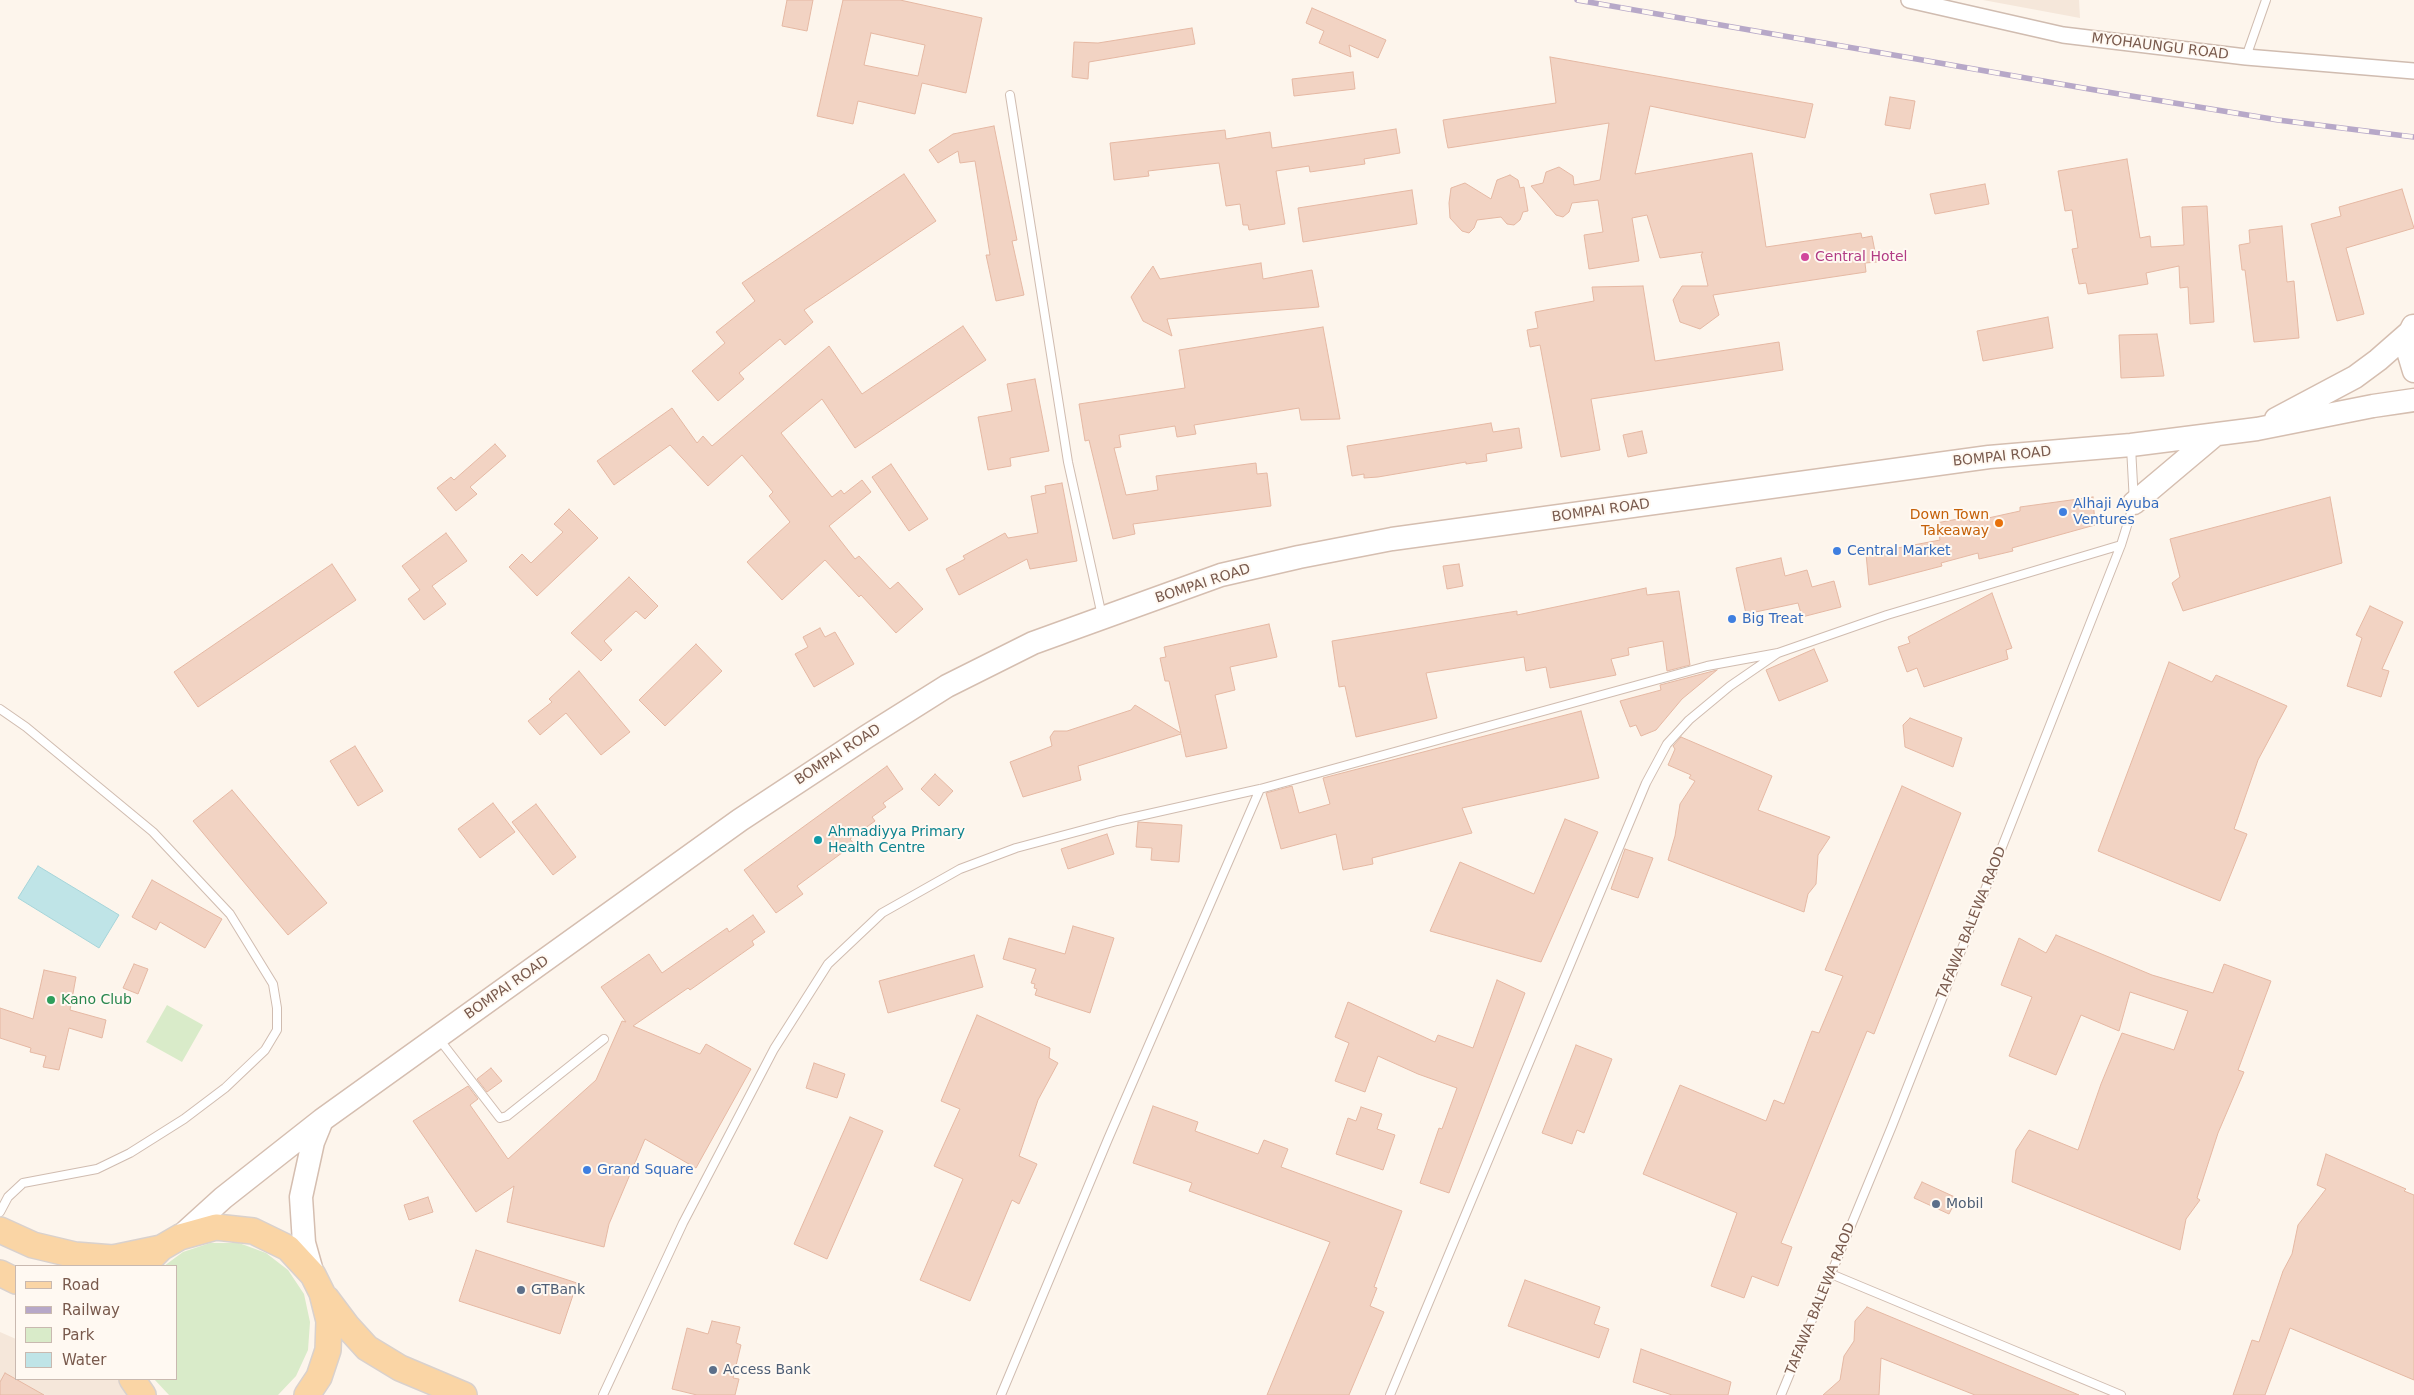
<!DOCTYPE html>
<style>
body{margin:0}
#map{position:relative;width:2414px;height:1395px;overflow:hidden;background:#fdf5ec;font-family:"DejaVu Sans",sans-serif}
canvas{display:block}
.legend{position:absolute;left:15px;top:1265px;width:162px;height:115px;box-sizing:border-box;background:#fff9f2;border:1px solid #c9b9b0;margin:0;padding:6px 9px;list-style:none;font-size:15px;color:#795a4d}
.legend li{display:flex;align-items:center;gap:10px;height:25px}
.legend b{width:25px;border:1px solid #c9b9b0}
</style>
<div id="map">
<canvas width="2414" height="1395"></canvas>
<ul class="legend">
<li><b style="height:6px;background:#fad5a5"></b>Road</li>
<li><b style="height:6px;background:#b7a8c8"></b>Railway</li>
<li><b style="height:14px;background:#d9ebc9"></b>Park</li>
<li><b style="height:14px;background:#bfe4e7"></b>Water</li>
</ul>
</div>
<script>
const g = document.querySelector('canvas').getContext('2d');
g.lineJoin = 'round';
function fill(path, color) { g.fillStyle = color; g.fill(path, 'evenodd'); }
const poly = rows => new Path2D(rows.map(r => 'M' + r).join(''));
function trace(path, color, width, dash) { g.strokeStyle = color; g.lineWidth = width; g.lineCap = dash ? 'butt' : 'round'; g.setLineDash(dash || []); g.stroke(path); }
function write(font, color, halo, rows, align = 'center') {
  g.font = font + ' "DejaVu Sans",sans-serif'; g.lineWidth = 4; g.setLineDash([]); g.textBaseline = 'middle'; g.strokeStyle = halo; g.fillStyle = color; for (const [text, x, y, turn = 0] of rows) {
    g.save(); g.translate(x, y); g.rotate((+turn || 0) * Math.PI / 180); g.textAlign = isNaN(turn) ? turn : align; if (halo) g.strokeText(text, 0, 0); g.fillText(text, 0, 0); g.restore();
  }
}
fill(poly([
 [1983,0,2079,0,2080,18],
 [0,1332,16,1339,16,1379,115,1379,155,1395,0,1395]
]), '#f5e7da');
fill(poly([
 [167,1005,203,1025,182,1062,146,1042],
 [210,1243,239,1243,266,1253,288,1270,304,1294,310,1322,308,1350,296,1376,278,1395,169,1395,154,1379,176,1379,176,1266,164,1266,183,1252]
]), '#d9ebc9');
const water = poly([
 [38,866,119,915,99,948,18,898,38,866]
]);
fill(water, '#bfe4e7');
trace(water, '#a5d4d9', 1);
const building = poly([
 [787,0,813,0,807,31,782,26,787,0],
 [843,0,900,0,982,18,966,93,922,83,915,114,858,101,853,124,817,116,843,0],
 [871,33,925,45,918,76,864,65,871,33],
 [1312,8,1386,40,1378,58,1349,45,1351,57,1319,43,1324,31,1306,23,1312,8],
 [1192,28,1195,44,1089,62,1088,79,1072,77,1074,42,1098,43,1192,28],
 [1550,57,1813,104,1805,138,1650,106,1635,174,1752,153,1766,247,1861,233,1862,238,1872,236,1877,262,1865,263,1866,272,1713,295,1719,315,1700,329,1680,322,1673,300,1682,286,1708,286,1701,255,1703,252,1660,258,1647,215,1632,218,1639,261,1589,269,1584,235,1603,232,1598,200,1572,203,1569,212,1563,217,1556,215,1531,186,1543,183,1546,172,1559,167,1573,176,1574,185,1600,180,1609,123,1448,148,1446,138,1443,120,1556,103,1550,57],
 [1353,72,1355,89,1294,96,1292,79,1353,72],
 [1890,97,1915,101,1910,129,1885,125,1890,97],
 [994,126,1017,240,1012,241,1024,295,996,301,986,255,990,255,975,161,960,163,958,151,938,163,929,150,953,134,994,126],
 [1396,129,1400,153,1364,159,1365,164,1310,172,1309,166,1276,171,1285,224,1249,230,1248,225,1243,225,1240,204,1226,206,1219,163,1148,171,1149,176,1114,180,1110,143,1225,130,1226,139,1270,132,1272,148,1396,129],
 [2127,159,2140,238,2150,236,2151,247,2184,245,2182,207,2207,206,2214,322,2190,324,2188,287,2180,288,2179,266,2146,273,2148,284,2088,294,2086,283,2079,284,2072,249,2078,248,2072,210,2065,211,2058,171,2127,159],
 [904,174,936,221,804,310,813,322,785,345,780,339,739,373,744,379,718,401,692,371,725,343,716,332,755,301,742,283,904,174],
 [1510,175,1518,180,1520,188,1524,187,1528,211,1523,212,1520,220,1514,225,1507,224,1501,217,1477,220,1474,228,1469,233,1462,231,1450,218,1449,203,1451,188,1465,183,1491,199,1497,180,1510,175],
 [1985,184,1989,204,1935,214,1930,194,1985,184],
 [2402,189,2414,228,2346,248,2364,314,2337,321,2311,224,2341,216,2339,207,2402,189],
 [1412,190,1417,224,1303,242,1298,208,1412,190],
 [2282,226,2287,282,2294,281,2299,338,2254,342,2245,270,2242,270,2239,245,2250,243,2249,230,2282,226],
 [1261,263,1263,279,1312,270,1319,307,1167,319,1172,336,1143,321,1131,297,1153,266,1160,279,1261,263],
 [1643,286,1655,361,1779,342,1783,370,1591,399,1600,450,1561,457,1540,345,1530,347,1527,330,1538,328,1535,312,1594,301,1592,287,1643,286],
 [2048,317,2053,348,1983,361,1977,331,2048,317],
 [963,326,986,360,855,448,822,399,781,433,832,497,841,490,844,494,862,480,871,492,829,526,855,559,859,556,890,589,898,582,923,609,896,633,861,595,859,597,825,560,782,600,747,562,790,522,769,496,773,492,742,455,708,486,670,445,614,485,597,461,672,408,697,443,703,436,712,446,829,346,862,394,963,326],
 [1323,327,1340,419,1301,420,1299,408,1194,425,1196,434,1177,437,1175,426,1119,435,1121,447,1114,448,1126,495,1158,490,1156,476,1256,463,1257,474,1267,473,1271,506,1133,524,1135,534,1113,539,1089,440,1085,441,1079,404,1185,388,1179,350,1323,327],
 [2157,334,2164,376,2121,378,2119,335,2157,334],
 [1035,379,1049,451,1010,458,1011,466,988,470,978,417,1012,411,1007,384,1035,379],
 [1491,423,1493,432,1519,428,1522,448,1486,454,1487,461,1466,464,1466,462,1378,477,1364,478,1364,474,1352,476,1347,446,1491,423],
 [1642,431,1647,453,1628,457,1623,435,1642,431],
 [495,444,506,456,470,487,477,494,456,511,437,488,451,477,454,480,495,444],
 [891,464,928,519,909,531,872,477,891,464],
 [1062,483,1077,561,1030,569,1027,559,959,595,946,569,965,559,963,556,1005,533,1008,538,1038,533,1031,496,1046,493,1045,486,1062,483],
 [2093,497,2095,525,2012,548,2013,551,1979,559,1978,553,1941,563,1942,566,1869,585,1866,554,1940,540,1936,523,1969,517,1970,522,2020,511,2020,507,2093,497],
 [2330,497,2342,563,2183,611,2172,583,2180,577,2170,539,2330,497],
 [569,509,598,538,537,596,509,567,522,554,531,563,563,532,554,524,569,509],
 [446,533,467,561,432,586,446,604,424,620,408,599,420,590,402,566,446,533],
 [1781,558,1785,576,1807,570,1812,587,1834,581,1841,607,1802,617,1798,603,1746,614,1736,568,1781,558],
 [332,564,356,600,198,707,174,672,332,564],
 [1459,564,1463,586,1447,589,1443,566,1459,564],
 [629,577,658,606,645,619,636,611,604,641,612,650,601,661,571,633,629,577],
 [1646,588,1647,595,1679,591,1690,665,1667,671,1663,641,1628,648,1629,655,1611,659,1616,675,1550,688,1546,667,1526,671,1524,657,1426,673,1437,718,1356,737,1345,686,1339,687,1332,641,1517,611,1517,615,1646,588],
 [1992,593,2012,648,2006,650,2008,659,1924,687,1917,668,1907,672,1898,647,1910,643,1908,637,1992,593],
 [2370,606,2403,622,2382,669,2389,671,2381,697,2347,686,2362,638,2356,635,2370,606],
 [1269,624,1277,657,1230,667,1235,690,1215,695,1227,748,1186,757,1181,734,1078,766,1081,780,1023,797,1010,762,1052,746,1050,737,1054,731,1067,731,1131,710,1135,705,1181,733,1169,681,1165,681,1160,658,1166,657,1164,647,1269,624],
 [820,628,825,637,835,632,854,664,814,687,795,654,808,647,803,637,820,628],
 [696,644,722,671,665,726,639,700,696,644],
 [1814,649,1828,681,1779,701,1766,670,1814,649],
 [2169,662,2212,682,2216,675,2287,706,2258,760,2234,829,2247,834,2220,901,2098,851,2169,662],
 [1717,670,1682,699,1656,730,1641,736,1636,725,1630,727,1620,701,1661,690,1660,685,1717,670],
 [579,671,630,732,601,755,566,713,540,735,528,721,552,702,549,699,579,671],
 [1581,711,1599,778,1462,808,1472,833,1372,858,1373,864,1343,870,1336,834,1281,849,1266,793,1292,786,1299,813,1330,804,1323,778,1581,711],
 [1910,718,1962,738,1953,767,1905,747,1903,725,1910,718],
 [1681,737,1772,776,1758,810,1830,837,1818,855,1816,884,1808,894,1804,912,1668,860,1675,836,1680,804,1695,781,1689,778,1691,775,1668,765,1675,749,1673,746,1681,737],
 [355,746,383,791,358,806,330,761,355,746],
 [887,766,903,789,883,803,886,807,872,817,875,821,850,839,854,844,797,886,803,894,776,913,744,870,887,766],
 [935,774,953,791,939,806,921,789,935,774],
 [1902,786,1961,813,1874,1034,1867,1031,1781,1243,1792,1247,1778,1286,1752,1276,1744,1298,1711,1286,1737,1213,1643,1174,1680,1085,1766,1121,1774,1100,1784,1104,1812,1031,1819,1033,1843,976,1825,970,1902,786],
 [232,790,327,903,288,935,193,821,232,790],
 [493,803,515,832,480,858,458,829,493,803],
 [536,804,576,857,553,875,512,822,536,804],
 [1565,819,1598,832,1541,962,1430,931,1460,862,1534,894,1565,819],
 [1138,822,1182,825,1179,862,1151,860,1152,848,1136,847,1138,822],
 [1107,834,1114,854,1068,869,1061,849,1107,834],
 [1625,849,1653,858,1638,898,1611,889,1625,849],
 [152,880,222,919,205,948,160,922,156,930,132,917,152,880],
 [753,915,765,932,752,941,754,945,690,990,688,988,633,1026,700,1054,706,1044,751,1069,696,1168,645,1139,609,1224,604,1247,507,1222,514,1186,476,1212,413,1121,468,1086,478,1099,470,1105,508,1159,596,1080,622,1021,626,1022,601,987,649,954,662,973,727,928,729,932,753,915],
 [1073,926,1114,938,1090,1013,1035,995,1037,989,1034,988,1035,984,1031,983,1036,969,1003,959,1009,938,1065,954,1073,926],
 [2056,935,2152,975,2213,993,2224,964,2271,981,2238,1070,2244,1072,2218,1133,2197,1198,2200,1200,2186,1219,2180,1250,2012,1182,2016,1150,2029,1130,2078,1150,2101,1084,2122,1033,2174,1050,2188,1011,2130,992,2119,1031,2081,1015,2056,1075,2009,1056,2032,997,2001,985,2019,938,2046,953,2056,935],
 [974,955,983,987,888,1013,879,981,974,955],
 [134,964,148,969,138,994,123,988,134,964],
 [44,970,76,977,70,1010,106,1020,102,1038,69,1028,59,1070,43,1067,46,1056,30,1052,31,1048,0,1038,0,1008,33,1019,44,970],
 [1497,980,1525,993,1449,1193,1420,1183,1439,1128,1442,1129,1457,1088,1418,1074,1378,1056,1365,1092,1335,1081,1349,1043,1335,1037,1348,1002,1435,1042,1438,1035,1473,1048,1497,980],
 [977,1015,1050,1048,1049,1058,1058,1063,1038,1100,1019,1156,1037,1164,1019,1204,1012,1200,970,1301,920,1280,963,1179,934,1166,960,1109,941,1101,977,1015],
 [1576,1045,1612,1059,1584,1133,1577,1130,1572,1144,1542,1133,1576,1045],
 [814,1063,845,1074,837,1098,806,1088,814,1063],
 [491,1068,502,1081,487,1092,477,1079,491,1068],
 [1153,1106,1198,1122,1195,1131,1258,1154,1264,1140,1288,1149,1281,1167,1402,1211,1374,1287,1377,1288,1370,1306,1384,1312,1349,1395,1267,1395,1330,1242,1189,1191,1192,1183,1133,1163,1153,1106],
 [1361,1107,1382,1114,1377,1129,1395,1135,1383,1170,1336,1154,1348,1118,1356,1121,1361,1107],
 [850,1117,883,1131,827,1259,794,1244,850,1117],
 [2326,1154,2406,1189,2404,1191,2414,1195,2414,1380,2290,1328,2265,1395,2233,1395,2252,1340,2259,1342,2283,1271,2292,1254,2298,1225,2326,1189,2317,1185,2326,1154],
 [1922,1182,1957,1198,1949,1214,1914,1198,1922,1182],
 [428,1197,433,1212,409,1220,404,1205,428,1197],
 [476,1250,577,1283,560,1334,459,1301,476,1250],
 [1525,1280,1600,1307,1594,1324,1609,1329,1599,1358,1508,1326,1525,1280],
 [1867,1307,2079,1395,1975,1395,1881,1358,1879,1395,1823,1395,1840,1380,1844,1356,1854,1341,1855,1321,1867,1307],
 [712,1321,740,1327,736,1343,741,1345,733,1378,739,1379,735,1395,697,1395,672,1389,687,1328,708,1334,712,1321],
 [1641,1349,1731,1382,1728,1395,1672,1395,1633,1382,1641,1349],
 [5,1373,44,1395,0,1395,0,1382,5,1373]
]);
fill(building, '#f2d3c3');
trace(building, '#e5b8a3', 1);
const lane = poly([
 [2246,57,2266,0],
 [1010,95,1068,462,1102,616],
 [0,709,26,727,153,832,230,914,273,984,277,1008,277,1030,265,1050,225,1088,184,1119,130,1153,97,1169,23,1183,8,1197,0,1212],
 [439,1039,500,1118,507,1116,604,1039],
 [1831,1274,2121,1395],
 [603,1395,683,1223,774,1049,828,964,882,913,960,869,1016,848,1117,821,1260,789,1707,666,1778,653],
 [1001,1395,1108,1139,1260,789],
 [1390,1395,1646,783,1667,744,1689,720,1730,686,1778,653,1887,615,2121,545],
 [1781,1395,1892,1126,2121,545,2134,503,2131,447]
]);
const street = poly([
 [1909,0,2063,35,2246,57,2414,71]
]);
const secondary = poly([
 [2413,326,2410,332,2408,351,2414,371],
 [2276,419,2355,377,2378,360,2410,332],
 [2134,503,2216,434],
 [180,1237,223,1198,322,1120,740,820,866,737,947,686,1033,643,1221,575,1299,557,1392,539,1989,457,2131,445,2257,429,2373,406,2414,400],
 [313,1275,304,1243,301,1197,313,1142,322,1120]
]);
const primary = poly([
 [0,1230,33,1245,75,1255,113,1258,161,1248],
 [143,1266,161,1248,180,1237,216,1227,253,1231,288,1248,313,1275,322,1293,329,1321,328,1350,319,1377,307,1395],
 [0,1273,16,1281],
 [326,1298,347,1326,367,1348,400,1368,464,1395],
 [132,1379,143,1395]
]);
trace(lane, '#d0bcb0', 10);
trace(street, '#d0bcb0', 18);
trace(secondary, '#d5beb0', 25);
trace(primary, '#d9d1cd', 28);
trace(lane, '#fff', 8);
trace(street, '#fff', 15);
trace(secondary, '#fff', 22);
trace(primary, '#fad5a5', 25);
const rail = poly([
 [1577,0,2095,90,2278,120,2414,137]
]);
trace(rail, '#b7a8c8', 5.5);
trace(rail, '#fff9f2', 4, [11]);
for (const [x, y, r, color] of [
 [1805,257,5,"#d1479c"],
 [2063,512,5,"#3f7fe0"],
 [1999,523,5,"#e8710a"],
 [1837,551,5,"#3f7fe0"],
 [1732,619,5,"#3f7fe0"],
 [818,840,5,"#0f9aa8"],
 [51,1000,5,"#2e9e5b"],
 [587,1170,5,"#3f7fe0"],
 [1936,1204,5,"#5c6f8a"],
 [521,1290,5,"#5c6f8a"],
 [713,1370,5,"#5c6f8a"]
]) { const dot = new Path2D(); dot.arc(x, y, r, 0, 2 * Math.PI); g.fillStyle = color; g.fill(dot); trace(dot, '#fff9f2', 2); }
write('14px', '#795a4d', '#fff9f2', [
 ["MYOHAUNGU ROAD",2160,47,7],
 ["BOMPAI ROAD",2002,457,-6],
 ["BOMPAI ROAD",1601,511,-8],
 ["BOMPAI ROAD",1203,584,-18],
 ["BOMPAI ROAD",838,755,-33],
 ["TAFAWA BALEWA RAOD",1972,923,-68],
 ["BOMPAI ROAD",507,988,-35],
 ["TAFAWA BALEWA RAOD",1821,1299,-68]
]);
write('14px', '#b23c85', '#fff9f2', [
 ["Central Hotel",1815,257]
], 'left');
write('14px', '#366cbe', '#fff9f2', [
 ["Alhaji Ayuba",2073,504],
 ["Ventures",2073,520],
 ["Central Market",1847,551],
 ["Big Treat",1742,619],
 ["Grand Square",597,1170]
], 'left');
write('14px', '#c56008', '#fff9f2', [
 ["Down Town",1989,515],
 ["Takeaway",1989,531]
], 'right');
write('14px', '#0d838f', '#fff9f2', [
 ["Ahmadiyya Primary",828,832],
 ["Health Centre",828,848]
], 'left');
write('14px', '#27864d', '#fff9f2', [
 ["Kano Club",61,1000]
], 'left');
write('14px', '#4e5e75', '#fff9f2', [
 ["Mobil",1946,1204],
 ["GTBank",531,1290],
 ["Access Bank",723,1370]
], 'left');
</script>
